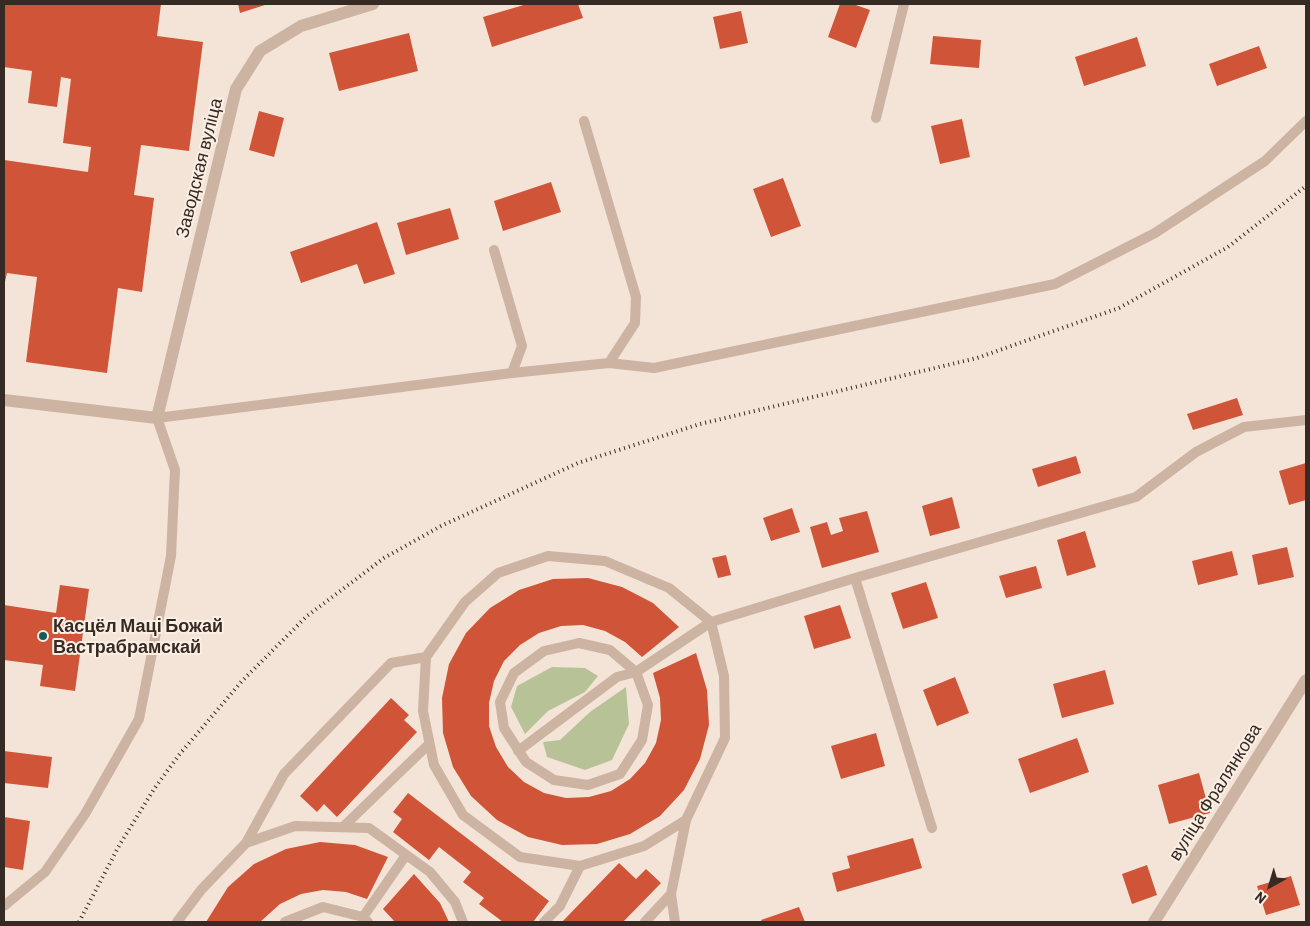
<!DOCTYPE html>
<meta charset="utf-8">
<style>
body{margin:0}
#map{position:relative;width:1310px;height:926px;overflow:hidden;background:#f3e4d7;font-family:Barlow,sans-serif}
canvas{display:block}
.frame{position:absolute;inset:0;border:5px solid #362a25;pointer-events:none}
.north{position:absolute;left:1245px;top:861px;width:50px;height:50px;-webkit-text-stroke:4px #fbefe4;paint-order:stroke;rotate:219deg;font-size:14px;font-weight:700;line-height:20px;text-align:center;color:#362a25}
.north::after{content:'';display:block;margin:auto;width:18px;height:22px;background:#362a25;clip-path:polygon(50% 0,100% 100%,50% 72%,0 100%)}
</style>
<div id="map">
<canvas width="1310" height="926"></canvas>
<div class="frame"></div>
<div class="north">N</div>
</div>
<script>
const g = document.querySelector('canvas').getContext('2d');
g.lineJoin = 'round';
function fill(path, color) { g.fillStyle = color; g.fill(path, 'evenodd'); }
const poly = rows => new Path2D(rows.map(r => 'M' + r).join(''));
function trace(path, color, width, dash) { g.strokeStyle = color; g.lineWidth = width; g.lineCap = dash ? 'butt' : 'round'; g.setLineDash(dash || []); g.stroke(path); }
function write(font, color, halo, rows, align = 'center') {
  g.font = font + ' Barlow,sans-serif'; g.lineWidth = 4; g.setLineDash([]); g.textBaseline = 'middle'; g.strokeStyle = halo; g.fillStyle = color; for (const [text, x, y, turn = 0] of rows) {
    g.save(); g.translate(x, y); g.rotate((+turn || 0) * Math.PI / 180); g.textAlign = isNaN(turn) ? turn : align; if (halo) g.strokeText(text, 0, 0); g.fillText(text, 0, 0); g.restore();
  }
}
fill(poly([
 [552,667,585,668,598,676,585,692,548,711,525,734,511,707,517,686],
 [626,687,629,724,612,760,585,770,547,757,543,742,560,740,590,712]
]), '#b7c396');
fill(poly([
 [4,4,161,4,157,36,203,42,189,151,141,145,134,195,154,198,142,292,118,288,107,373,26,362,37,277,7,273,4,286,4,160,88,172,91,147,63,143,71,79,61,77,57,107,28,103,32,71,4,67],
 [238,4,268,4,240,13],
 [527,4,578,4,583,18,492,47,483,17],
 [840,4,853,4,870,10,856,48,828,37],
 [741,11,748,43,720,49,713,17],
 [409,33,418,71,339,91,329,53],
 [933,36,981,40,979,68,930,64],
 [1137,37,1146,66,1084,86,1075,57],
 [1259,46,1267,68,1217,86,1209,64],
 [259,111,284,118,274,157,249,150],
 [962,119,970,157,940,164,931,126],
 [783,178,801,226,771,237,753,189],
 [551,182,561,212,503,231,494,201],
 [450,208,459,239,406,255,397,223],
 [377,222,395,274,364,284,357,264,301,283,290,252],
 [1237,398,1243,415,1193,430,1187,414],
 [1076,456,1081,473,1038,487,1032,469],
 [1306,463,1306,500,1289,505,1279,471],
 [952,497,960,528,930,536,922,506],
 [792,508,800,532,771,541,763,518],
 [867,511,879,552,822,568,810,527,827,522,831,535,843,531,839,518],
 [1085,531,1096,567,1067,576,1057,540],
 [1287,547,1294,577,1258,585,1252,555],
 [1232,551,1238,575,1198,585,1192,561],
 [726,555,731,575,718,578,712,558],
 [1036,566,1042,588,1006,598,999,576],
 [588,578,622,587,653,603,679,627,642,657,625,642,605,631,583,625,561,626,539,633,520,645,504,661,494,681,489,703,489,726,496,747,508,767,524,782,544,793,566,798,589,797,611,791,630,779,645,763,656,743,661,720,660,698,653,673,696,653,707,690,709,725,700,759,684,790,660,816,630,834,597,844,562,845,528,837,497,820,471,796,453,767,443,733,442,698,449,664,466,633,490,608,519,590,553,579],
 [926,582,938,618,903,629,891,593],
 [60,585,89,589,75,691,40,686,43,665,4,660,4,605,56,613],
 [840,605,851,638,814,649,804,616],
 [1105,670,1114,704,1062,718,1053,684],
 [955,677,969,713,937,726,923,690],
 [391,698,409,715,404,720,417,732,337,817,324,804,317,812,300,796],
 [876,733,885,766,841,779,831,746],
 [1077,738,1089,772,1030,793,1018,759],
 [4,751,52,757,48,788,4,783],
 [1199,773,1210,813,1169,824,1158,785],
 [408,793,549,901,533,922,503,922,479,904,484,898,463,882,471,872,439,847,429,860,393,832,402,819,393,812],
 [4,817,30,821,23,870,4,867],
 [913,838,922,868,837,892,832,873,850,868,847,856],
 [320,842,355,845,388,857,367,899,346,892,323,890,301,894,280,904,260,922,206,922,228,887,254,864,286,849],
 [619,863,636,879,646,869,661,883,623,922,562,922],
 [1147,865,1157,895,1132,904,1122,874],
 [414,874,440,903,449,922,395,922,383,909],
 [1291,876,1300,905,1266,915,1257,886],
 [799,907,805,922,762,922,761,920]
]), '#d05438');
trace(poly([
 [876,118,904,4],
 [584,121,636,297,635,323,609,363],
 [494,250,522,346,512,373],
 [548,556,605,561,669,588,711,622,724,676,725,738,686,820,644,846,580,866,520,857,463,815,434,765,423,711,426,657,465,602,498,573,548,556],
 [855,578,932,828],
 [636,672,610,650,579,643,544,651,514,673,500,702,504,728,526,762,554,780,588,785,620,774,642,740,648,705,636,672,711,622,855,578,1136,497,1196,452,1244,427,1306,420],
 [518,751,617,677,636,672],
 [344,826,429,744],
 [246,843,295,826,369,828,430,872,455,902,463,922],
 [671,894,675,922],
 [4,906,45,872,85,814,139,719,171,556,175,470,157,418,512,373,609,363,654,368,1055,284,1155,233,1265,161,1306,121],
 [363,917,406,855],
 [177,922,201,890,246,843,284,774,391,663,426,657],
 [285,922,323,907,363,917,368,922],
 [544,922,560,906,580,866],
 [645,922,671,894,686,820]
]), '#ccb3a2', 10);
trace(poly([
 [4,400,157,418,236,89,260,51,301,26,373,4],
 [1154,922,1306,680]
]), '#ccb3a2', 12);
trace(poly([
 [79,922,120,844,154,789,179,755,242,681,307,616,384,558,441,526,578,463,700,424,977,358,1119,308,1228,247,1306,186]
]), '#362a25', 4, [1, 4]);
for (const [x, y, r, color] of [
 [43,636,5,"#185a5b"]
]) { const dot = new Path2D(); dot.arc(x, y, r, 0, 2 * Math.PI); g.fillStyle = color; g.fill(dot); trace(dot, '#fbefe4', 2); }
write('18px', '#362a25', '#fbefe4', [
 ["Заводская вуліца",199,168,-76],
 ["вуліца Фралянкова",1215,792,-58]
]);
write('bold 18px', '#362a25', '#fbefe4', [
 ["Касцёл Маці Божай",53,626],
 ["Вастрабрамскай",53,647]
], 'left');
</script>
